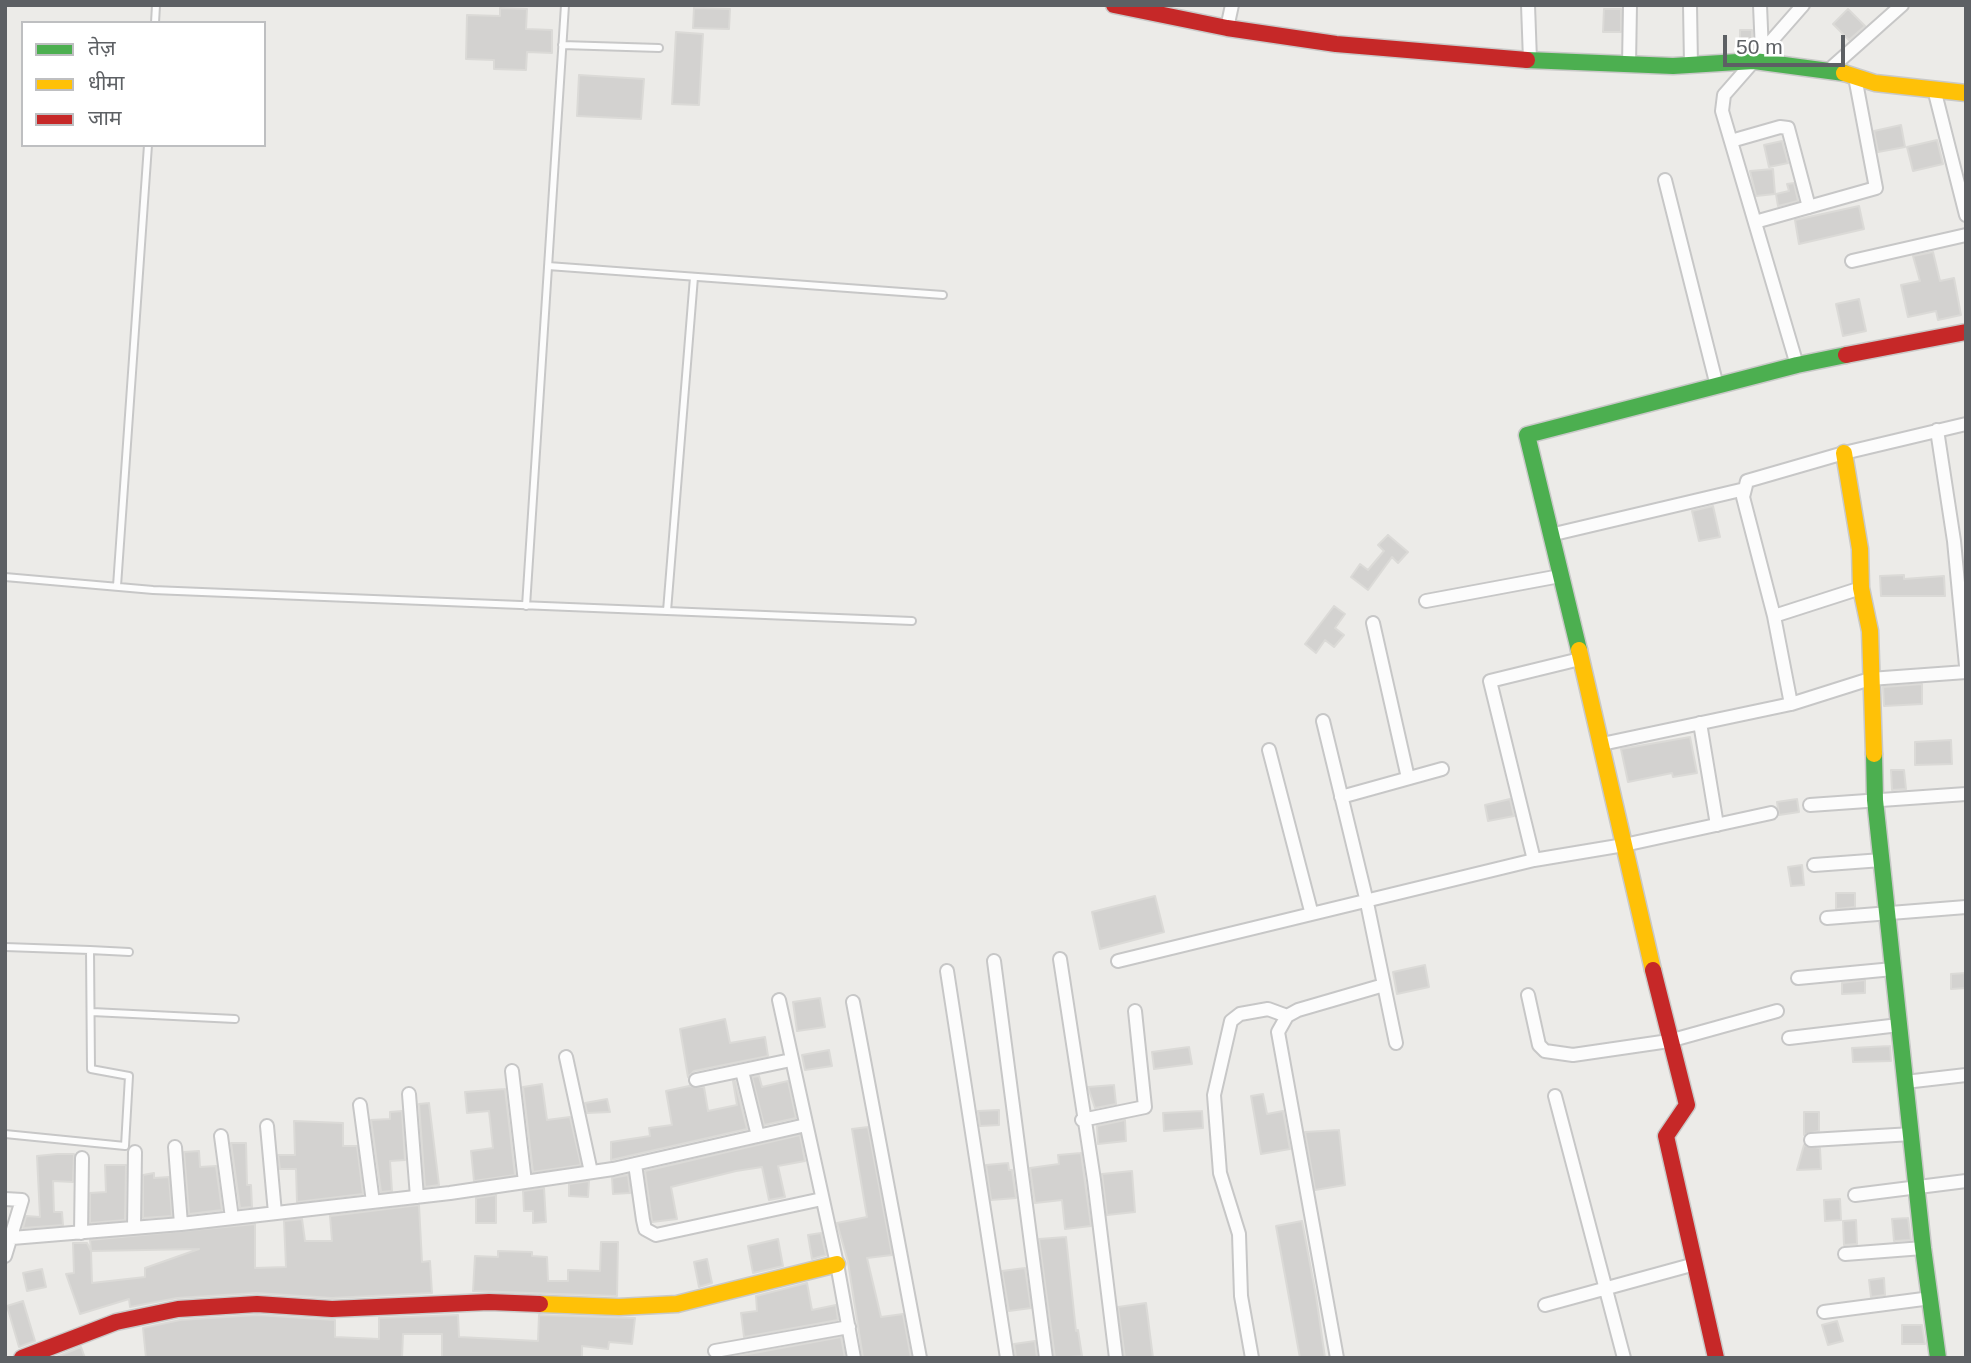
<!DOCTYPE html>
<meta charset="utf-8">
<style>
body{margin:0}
#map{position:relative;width:1971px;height:1363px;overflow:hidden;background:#ecebe8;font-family:Helvetica,"Noto Sans Devanagari",sans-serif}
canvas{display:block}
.frame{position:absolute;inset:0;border:7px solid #5d6064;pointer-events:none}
.legend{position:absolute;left:21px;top:21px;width:245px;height:126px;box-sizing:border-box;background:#fff;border:2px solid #bebfc1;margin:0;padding:9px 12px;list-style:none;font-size:21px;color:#5d6064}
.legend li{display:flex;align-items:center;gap:14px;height:35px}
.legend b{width:35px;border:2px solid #bebfc1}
.scale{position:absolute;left:1723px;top:35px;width:122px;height:32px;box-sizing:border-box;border:4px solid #5d6064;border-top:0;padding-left:9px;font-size:21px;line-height:24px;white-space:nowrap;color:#5d6064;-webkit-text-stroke:5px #fff;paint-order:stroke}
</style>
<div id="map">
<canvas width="1971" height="1363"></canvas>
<div class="frame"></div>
<ul class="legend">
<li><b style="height:9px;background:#4caf50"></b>तेज़</li>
<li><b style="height:9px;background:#ffc107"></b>धीमा</li>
<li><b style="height:9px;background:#c62828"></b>जाम</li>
</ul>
<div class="scale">50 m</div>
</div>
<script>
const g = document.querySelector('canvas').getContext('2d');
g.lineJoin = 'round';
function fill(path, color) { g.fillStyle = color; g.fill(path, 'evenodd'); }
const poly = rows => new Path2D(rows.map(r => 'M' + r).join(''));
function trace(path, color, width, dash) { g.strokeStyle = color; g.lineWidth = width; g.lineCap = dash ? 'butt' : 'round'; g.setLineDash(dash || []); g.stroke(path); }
const building = poly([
 [500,8,527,9,526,29,552,30,552,53,527,52,526,70,494,69,494,60,466,59,467,15,500,16,500,8],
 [694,8,730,9,729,29,693,28,694,8],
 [1604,9,1621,9,1621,32,1603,32,1604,9],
 [1848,9,1865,26,1849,40,1833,24,1848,9],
 [1740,30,1752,30,1752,50,1740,50,1740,30],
 [676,32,703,34,699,105,672,104,676,32],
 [579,75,644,79,641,119,577,116,579,75],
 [1901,125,1905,147,1878,152,1874,131,1901,125],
 [1937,140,1943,164,1913,171,1907,147,1937,140],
 [1782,141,1788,163,1769,167,1764,145,1782,141],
 [1773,169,1775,194,1756,196,1750,171,1773,169],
 [1794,183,1798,201,1778,206,1776,194,1789,191,1787,184,1794,183],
 [1859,206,1864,229,1799,244,1795,220,1859,206],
 [1933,252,1940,281,1954,278,1961,315,1938,320,1936,311,1908,317,1901,285,1920,281,1913,256,1933,252],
 [1859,299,1866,331,1843,336,1836,304,1859,299],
 [1713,506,1720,537,1699,541,1692,511,1713,506],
 [1388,535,1408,552,1398,563,1392,557,1368,590,1351,577,1360,564,1368,570,1384,551,1378,545,1388,535],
 [1904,575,1904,579,1944,576,1945,596,1881,596,1880,576,1904,575],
 [1334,606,1345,614,1335,628,1344,635,1334,647,1325,640,1316,653,1305,644,1334,606],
 [1922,684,1922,704,1884,706,1883,687,1922,684],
 [1690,737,1697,773,1673,777,1672,773,1628,782,1621,749,1690,737],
 [1951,740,1952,764,1915,765,1915,742,1951,740],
 [1891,770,1904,770,1906,789,1892,790,1891,770],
 [1510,799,1514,816,1488,821,1485,805,1510,799],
 [1797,799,1799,812,1779,815,1777,802,1797,799],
 [1802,865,1804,885,1791,886,1788,867,1802,865],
 [1836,893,1855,893,1855,907,1836,909,1836,893],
 [1155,896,1164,932,1100,949,1092,912,1155,896],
 [1425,965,1429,987,1397,994,1393,972,1425,965],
 [1966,973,1966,988,1951,989,1951,974,1966,973],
 [1865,980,1865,993,1842,994,1842,983,1865,980],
 [820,998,825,1027,797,1031,793,1002,820,998],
 [725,1019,730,1043,765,1037,768,1056,694,1071,688,1077,680,1029,725,1019],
 [1890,1046,1891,1061,1853,1062,1852,1048,1890,1046],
 [1189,1047,1192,1064,1154,1069,1152,1052,1189,1047],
 [829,1050,832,1066,805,1070,802,1055,829,1050],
 [759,1076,762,1087,788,1081,796,1118,764,1125,752,1077,759,1076],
 [733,1081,735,1081,747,1129,611,1160,611,1142,650,1136,649,1128,672,1125,666,1091,689,1086,704,1087,708,1111,737,1105,733,1081],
 [542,1084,547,1120,570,1117,581,1165,533,1172,523,1087,542,1084],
 [1114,1085,1116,1104,1095,1108,1088,1087,1114,1085],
 [505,1089,515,1175,474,1181,471,1151,493,1148,489,1111,467,1113,465,1092,505,1089],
 [1263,1094,1267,1114,1283,1111,1290,1149,1261,1154,1251,1096,1263,1094],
 [607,1099,610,1112,587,1113,585,1103,607,1099],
 [429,1103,439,1185,425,1187,419,1104,429,1103],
 [999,1110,999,1125,980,1126,978,1111,999,1110],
 [402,1111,405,1160,390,1161,392,1191,381,1192,371,1120,390,1119,390,1112,402,1111],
 [1202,1111,1203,1128,1164,1131,1163,1113,1202,1111],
 [1804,1112,1819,1112,1819,1131,1804,1135,1804,1112],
 [1125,1120,1126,1141,1098,1144,1097,1126,1125,1120],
 [294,1121,343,1123,343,1146,357,1146,363,1194,297,1202,296,1169,280,1169,278,1155,295,1155,294,1121],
 [868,1127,892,1255,867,1258,881,1317,903,1314,911,1358,863,1358,848,1262,837,1223,867,1217,852,1129,868,1127],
 [1339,1130,1345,1185,1315,1190,1305,1132,1339,1130],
 [800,1135,805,1161,778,1166,785,1197,769,1200,762,1167,736,1171,671,1187,677,1219,652,1222,645,1171,800,1135],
 [231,1143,246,1143,247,1185,251,1185,252,1207,240,1208,231,1143],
 [1804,1145,1820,1148,1821,1169,1797,1170,1804,1145],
 [199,1151,200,1167,216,1166,222,1210,189,1214,184,1152,199,1151],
 [1081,1153,1091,1226,1065,1229,1062,1200,1035,1203,1030,1168,1059,1164,1058,1155,1081,1153],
 [57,1154,74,1154,73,1182,53,1181,54,1212,62,1212,63,1225,23,1228,26,1216,40,1217,37,1156,57,1154],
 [1008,1163,1009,1170,1012,1170,1016,1198,991,1200,986,1165,1008,1163],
 [105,1165,126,1165,125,1220,90,1223,90,1193,106,1192,105,1165],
 [1132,1171,1135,1212,1107,1215,1102,1174,1132,1171],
 [154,1173,154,1178,169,1177,172,1216,143,1218,143,1175,154,1173],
 [628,1175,630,1193,613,1194,612,1178,628,1175],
 [589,1181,588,1197,569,1196,569,1184,589,1181],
 [544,1188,546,1222,533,1223,533,1211,524,1211,523,1191,544,1188],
 [496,1195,496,1223,476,1223,476,1198,496,1195],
 [1840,1199,1841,1220,1825,1221,1824,1200,1840,1199],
 [419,1205,422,1262,430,1261,432,1293,332,1298,256,1293,177,1298,130,1307,129,1299,80,1314,66,1274,74,1273,73,1243,87,1243,91,1251,90,1240,255,1224,255,1268,286,1267,284,1221,302,1219,305,1241,332,1241,330,1216,419,1205],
 [199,1249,145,1268,145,1277,92,1283,91,1251,199,1249],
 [1908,1218,1911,1240,1894,1241,1892,1219,1908,1218],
 [1856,1220,1857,1244,1844,1245,1843,1221,1856,1220],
 [1302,1221,1316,1296,1325,1358,1300,1358,1276,1226,1302,1221],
 [821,1233,826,1255,812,1259,808,1235,821,1233],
 [1066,1237,1076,1331,1078,1330,1082,1356,1055,1358,1039,1239,1066,1237],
 [778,1239,783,1266,753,1273,748,1246,778,1239],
 [601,1242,618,1242,617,1296,473,1291,475,1256,498,1257,498,1251,532,1252,532,1256,547,1257,548,1281,568,1281,568,1270,600,1271,601,1242],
 [707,1259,712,1283,699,1287,694,1262,707,1259],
 [1025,1268,1031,1308,1009,1311,1002,1271,1025,1268],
 [42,1269,46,1287,27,1291,23,1273,42,1269],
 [1884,1278,1885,1295,1871,1297,1869,1280,1884,1278],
 [807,1283,812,1310,836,1305,838,1320,744,1337,741,1313,757,1311,756,1296,807,1283],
 [23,1301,35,1341,19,1347,7,1306,23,1301],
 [1146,1303,1153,1358,1125,1358,1118,1307,1146,1303],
 [257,1315,335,1320,335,1337,379,1339,379,1318,458,1315,459,1337,538,1341,539,1315,635,1318,632,1344,609,1342,608,1349,582,1346,582,1358,442,1358,442,1334,403,1334,402,1358,146,1358,143,1328,180,1320,257,1315],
 [1837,1321,1843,1341,1828,1345,1822,1325,1837,1321],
 [1902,1325,1922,1325,1925,1344,1902,1344,1902,1325],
 [841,1337,845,1358,727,1358,841,1337],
 [1035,1341,1037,1358,1016,1358,1014,1344,1035,1341],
 [81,1347,85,1358,54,1358,81,1347]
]);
fill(building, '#d3d2d0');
trace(building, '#dbdad7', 2);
const lane = poly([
 [155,23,156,5],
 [562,45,659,48],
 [548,266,943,295],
 [5,577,153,590,912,621],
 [117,586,148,145],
 [526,606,565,5],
 [667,611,694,277],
 [5,947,90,950,91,1069,129,1076,125,1146,5,1134],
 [90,950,129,952],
 [92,1012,235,1019]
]);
const street = poly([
 [1528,5,1530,60],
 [1690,5,1691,65],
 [1760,5,1762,52],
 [1227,28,1232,5],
 [1629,65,1630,5],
 [1830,69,1902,5],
 [1934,89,1966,215],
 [1731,141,1780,127,1788,128,1809,207],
 [1665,180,1717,386],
 [1755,222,1876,188,1855,77],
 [1852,261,1966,235],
 [1797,365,1722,111,1724,95,1803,5],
 [1937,430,1954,541,1966,666],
 [1550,535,1745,489],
 [1426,601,1560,576],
 [1774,616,1861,588],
 [1373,623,1408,778],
 [1791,704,1774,616,1743,497,1747,481,1844,453,1966,424],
 [1323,721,1366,898,1396,1043],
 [1700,723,1717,825],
 [1602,744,1791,704,1870,679,1966,672],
 [1269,750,1311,911],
 [1341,797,1442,769],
 [1810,805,1966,794],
 [1534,860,1490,681,1580,659],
 [1814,865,1882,860],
 [1827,918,1966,907],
 [1060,959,1094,1180,1116,1358],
 [994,961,1046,1358],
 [1118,961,1534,860,1624,845,1771,813],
 [947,971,1007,1358],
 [1798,978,1893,969],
 [1528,995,1539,1045,1545,1051,1573,1055,1669,1041,1777,1011],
 [779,1000,837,1264,854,1358],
 [853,1002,920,1358],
 [1789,1038,1899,1025],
 [566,1057,591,1172],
 [512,1071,525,1182],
 [742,1071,758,1136],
 [696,1080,791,1060],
 [1905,1082,1966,1075],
 [409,1094,417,1197],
 [1555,1096,1624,1358],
 [360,1105,373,1202],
 [1082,1120,1145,1107,1135,1011],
 [267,1126,275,1213],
 [221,1136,232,1218],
 [1811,1140,1912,1134],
 [175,1147,181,1224],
 [635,1164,643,1220,645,1229,656,1235,822,1199],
 [1855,1195,1966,1181],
 [5,1199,22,1200,5,1256],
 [134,1228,135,1152],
 [81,1233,82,1158],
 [12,1238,181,1224,450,1193,613,1169,806,1125],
 [1845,1254,1923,1248],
 [1545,1305,1695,1264],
 [1824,1312,1931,1298],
 [715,1351,849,1327],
 [1252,1358,1241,1296,1239,1234,1220,1173,1214,1095,1231,1021,1240,1014,1268,1009,1287,1016],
 [1337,1358,1278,1032,1287,1016,1298,1010,1384,985]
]);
const fast = poly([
 [1527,60,1673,66,1754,61,1844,73],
 [1579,650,1527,435,1797,365,1846,355],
 [1874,754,1875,800,1923,1248,1938,1358]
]);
const slow = poly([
 [1844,73,1875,83,1966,93],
 [1844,453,1860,549,1861,588,1870,631,1874,754],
 [1579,650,1653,970],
 [540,1304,619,1307,677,1304,837,1264]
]);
const jam = poly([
 [1114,5,1227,28,1336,44,1527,60],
 [1846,355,1966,332],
 [1653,970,1687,1105,1666,1136,1716,1358],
 [22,1358,116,1322,178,1309,257,1304,332,1309,489,1302,540,1304]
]);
trace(lane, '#c7c7c7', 10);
trace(street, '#c7c7c7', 16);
trace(fast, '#c9c9c8', 19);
trace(slow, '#c9c9c8', 19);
trace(jam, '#c9c9c8', 19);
trace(lane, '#fcfcfc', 6);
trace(street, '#fcfcfc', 12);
trace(fast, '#4caf50', 16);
trace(slow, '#ffc107', 16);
trace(jam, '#c62828', 16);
</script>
